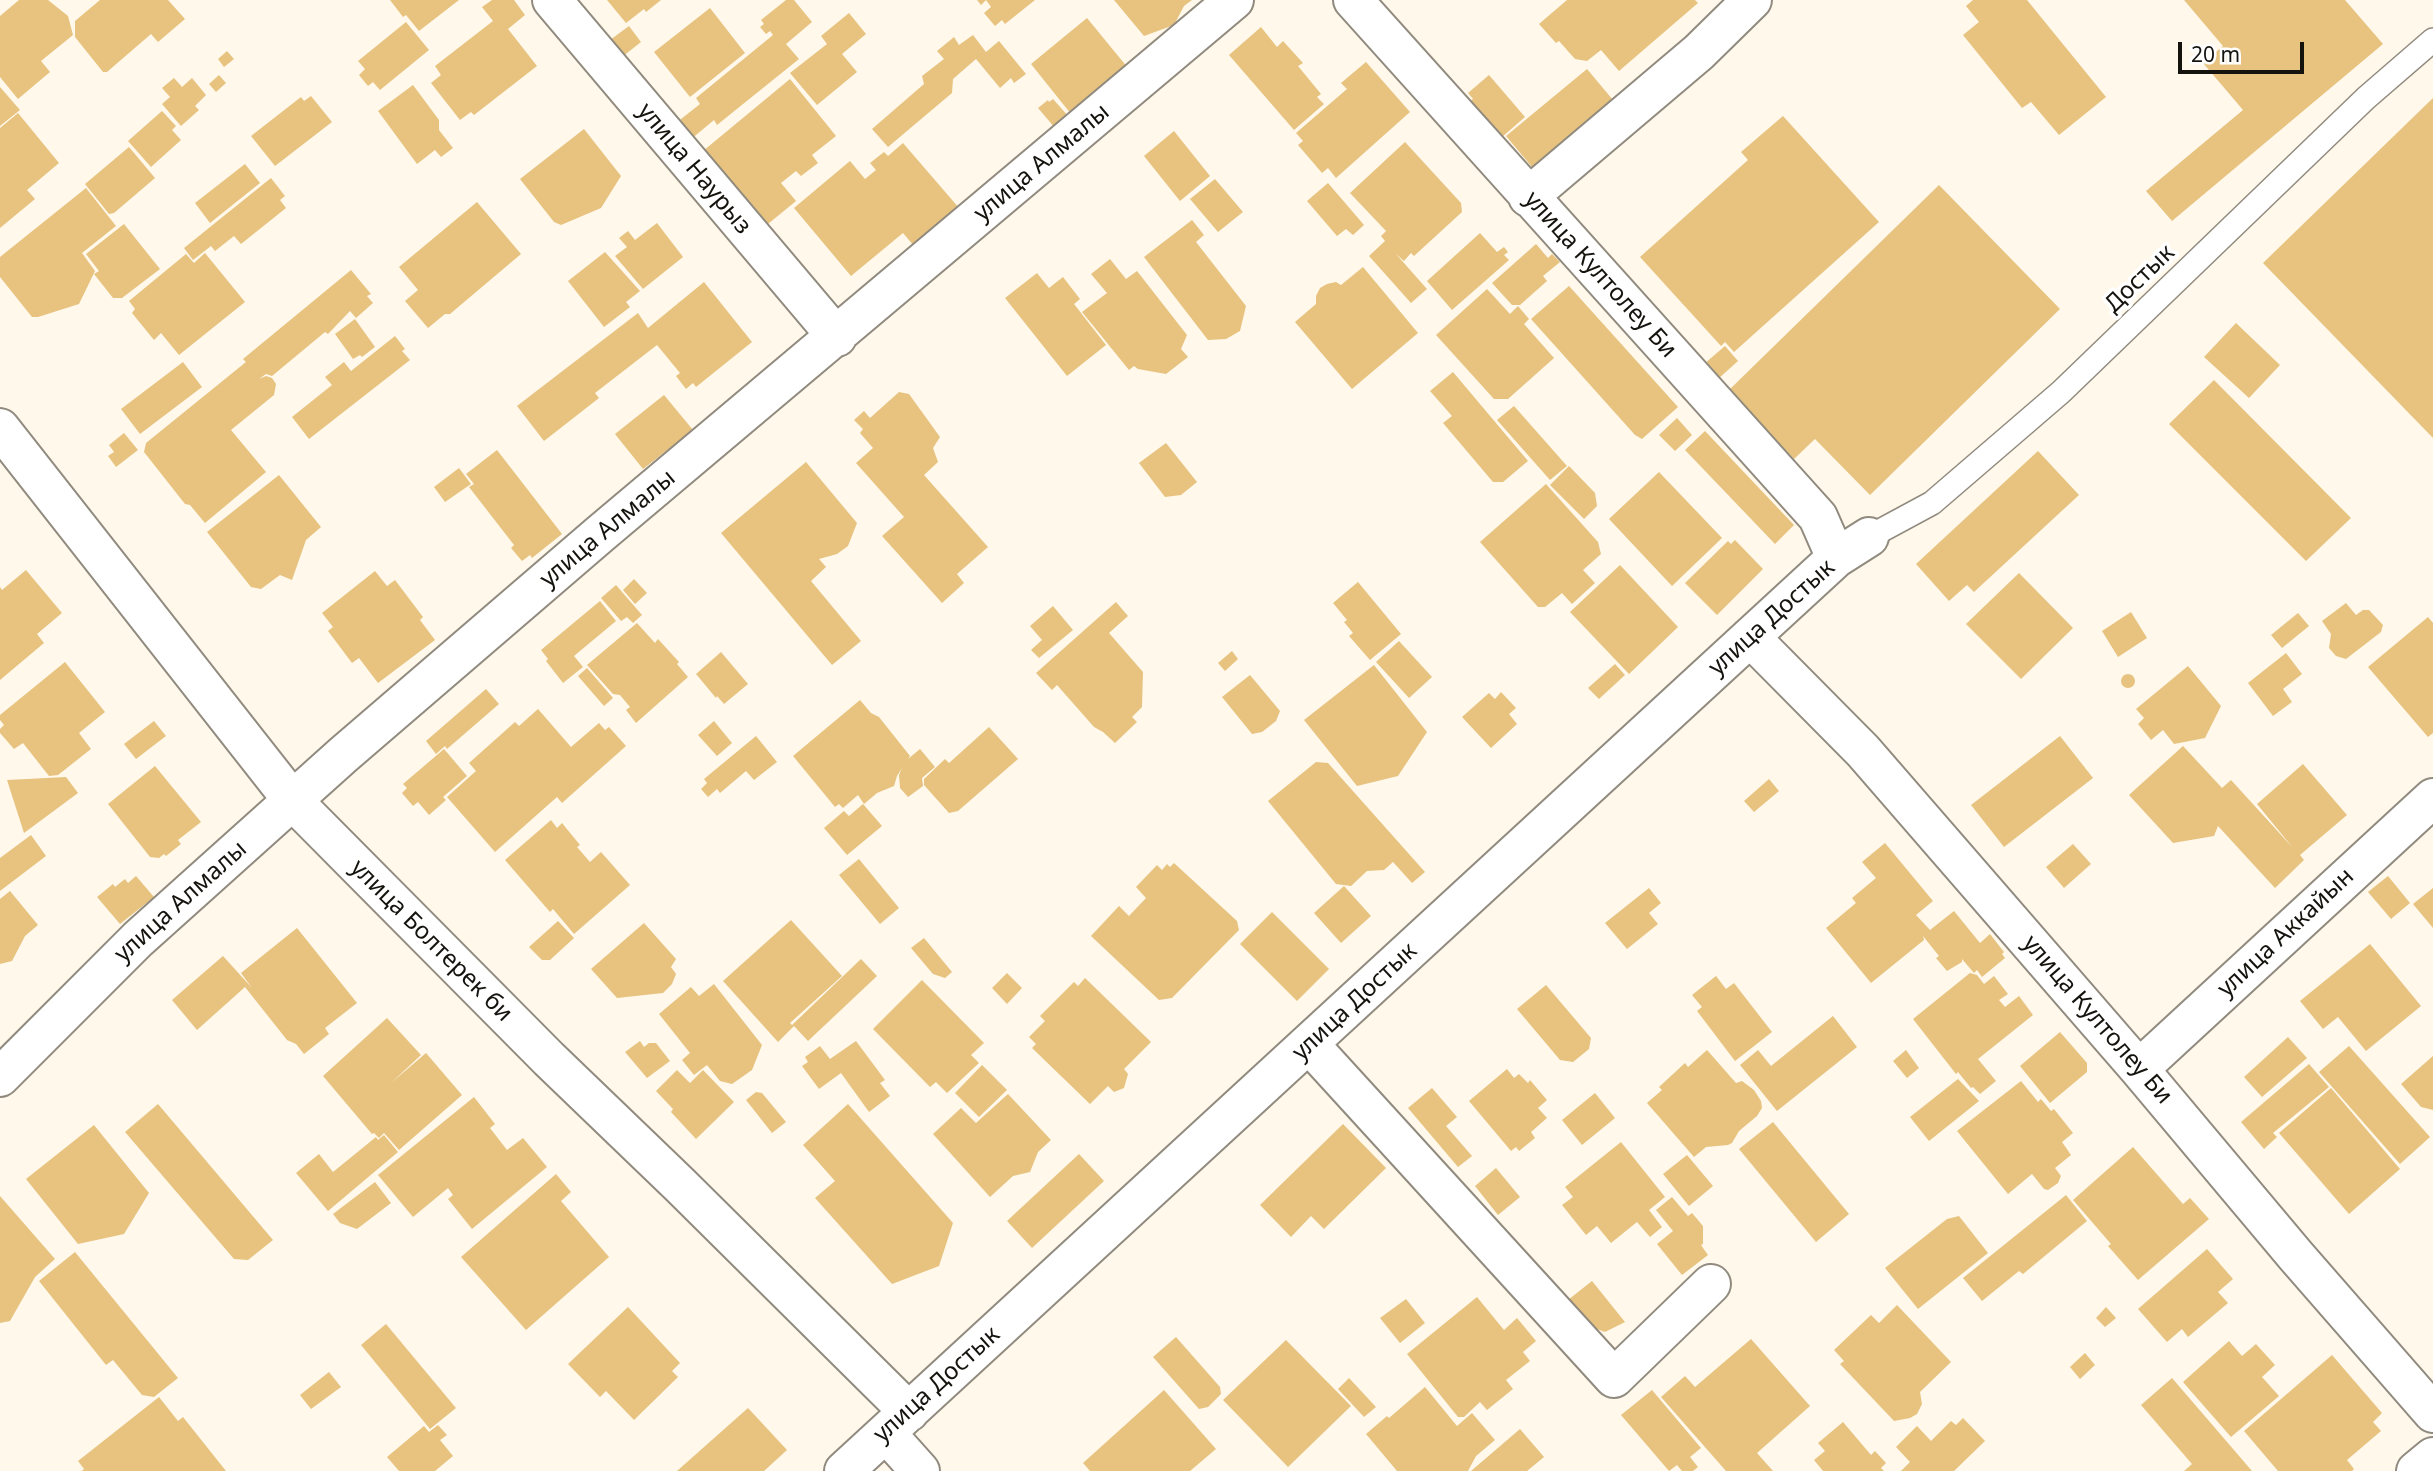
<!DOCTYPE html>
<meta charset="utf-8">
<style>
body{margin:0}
#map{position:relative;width:2433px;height:1471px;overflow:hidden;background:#fff8eb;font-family:"Noto Sans",sans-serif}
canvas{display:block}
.scale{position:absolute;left:2178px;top:42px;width:126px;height:32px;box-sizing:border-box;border:4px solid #15130e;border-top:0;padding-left:9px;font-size:21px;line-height:24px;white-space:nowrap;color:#15130e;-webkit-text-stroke:5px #fff;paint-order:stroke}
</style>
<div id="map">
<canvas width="2433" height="1471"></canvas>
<div class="scale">20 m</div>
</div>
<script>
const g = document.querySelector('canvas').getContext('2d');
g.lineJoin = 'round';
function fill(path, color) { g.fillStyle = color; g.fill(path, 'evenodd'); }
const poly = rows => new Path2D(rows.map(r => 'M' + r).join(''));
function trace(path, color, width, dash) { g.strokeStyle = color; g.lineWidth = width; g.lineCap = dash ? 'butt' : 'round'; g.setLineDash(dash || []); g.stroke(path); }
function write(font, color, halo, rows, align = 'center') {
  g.font = font + ' "Noto Sans",sans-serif'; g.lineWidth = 7; g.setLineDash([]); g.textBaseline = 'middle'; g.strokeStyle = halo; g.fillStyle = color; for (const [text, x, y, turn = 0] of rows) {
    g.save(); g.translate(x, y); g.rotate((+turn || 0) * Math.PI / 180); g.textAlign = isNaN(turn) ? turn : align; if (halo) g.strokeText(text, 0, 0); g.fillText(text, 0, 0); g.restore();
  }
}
fill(poly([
 [19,0,48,0,68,16,73,35,41,61,50,72,18,99,0,77,0,16],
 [100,0,168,0,185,19,158,42,151,34,107,72,103,72,75,37,75,21],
 [390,0,459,0,419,31,406,15,403,17],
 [492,0,514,0,525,15,508,29,537,66,474,115,471,112,460,120,431,83,441,75,435,66,493,21,482,7],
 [607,0,661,0,646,12,644,9,626,23],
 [786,0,794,0,812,22,786,44,799,59,717,125,714,120,690,140,676,123,700,104,696,98,773,35,770,31,766,34,760,27,764,24,761,20],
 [977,0,1035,0,1005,24,1002,20,995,26,984,13,991,7,986,0,981,5],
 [1114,0,1192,0,1184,6,1174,25,1144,36],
 [1567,0,1695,0,1698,3,1619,71,1601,50,1587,61,1575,59,1559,41,1556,43,1539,24],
 [1973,0,2027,0,2106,97,2059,135,2031,102,2022,108,1963,35,1979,22,1966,6],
 [2184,0,2345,0,2383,44,2172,221,2146,191,2243,110,2203,63,2223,46],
 [710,8,745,53,690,97,654,52],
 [849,13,866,34,842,54,857,72,817,105,790,73,827,44,821,36],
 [1087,18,1128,68,1071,114,1031,64],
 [406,22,429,50,380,90,373,82,368,86,359,75,365,69,358,61],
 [629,26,641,42,622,57,610,40],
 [1261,27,1277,47,1283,41,1303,63,1298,66,1321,94,1317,97,1324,104,1294,130,1229,55],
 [973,35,986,52,999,41,1026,74,1014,83,1011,78,1000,88,976,59,953,79,952,93,888,147,872,129,924,84,922,76,944,59,937,51,954,37,959,45],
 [227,51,234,59,224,67,218,59],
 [1366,62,1410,112,1336,178,1328,168,1322,173,1298,145,1303,141,1296,133,1347,89,1341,83],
 [1587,69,1613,100,1532,167,1506,136],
 [219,75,226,83,216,92,209,84],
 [1489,75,1525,117,1501,138,1470,101,1473,99,1468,93],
 [174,78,182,87,192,78,206,95,195,106,199,110,181,126,162,104,170,97,162,88],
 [790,79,836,136,812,155,818,163,801,176,796,171,781,183,796,201,768,224,762,223,703,151],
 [413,85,439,120,439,130,453,148,441,157,435,150,417,164,378,111],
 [0,87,20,110,0,126],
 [311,96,332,122,275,166,251,136,301,97,304,101],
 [2433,98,2433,438,2263,263],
 [1053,99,1069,117,1055,128,1038,108,1048,100,1049,102],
 [162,111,176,126,172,130,181,140,151,167,128,141],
 [18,113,59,163,27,190,35,199,0,228,0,128],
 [1783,116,1879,222,1734,352,1725,342,1721,346,1640,257,1748,160,1741,152],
 [584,129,621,176,601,208,561,225,554,222,520,179],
 [1174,131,1210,176,1180,201,1144,156],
 [1405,142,1461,203,1462,212,1414,256,1411,253,1404,261,1396,254,1427,289,1411,303,1369,256,1385,241,1381,236,1386,231,1350,193],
 [903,143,959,208,914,246,903,233,851,276,794,208,850,161,865,179,876,170,870,163,884,152,888,156],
 [129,147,155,178,114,213,109,214,85,184],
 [245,164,260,183,210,223,195,203],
 [271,178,285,196,280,200,286,208,241,244,234,236,215,251,211,246,193,260,184,248],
 [1215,179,1243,212,1218,232,1190,199],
 [1328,183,1364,225,1353,235,1346,229,1337,236,1307,201],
 [1939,185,2060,309,1870,495,1815,439,1794,459,1728,391],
 [86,188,116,226,82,253,95,271,79,304,38,317,32,317,0,277,0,257],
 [477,202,521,254,450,314,445,314,428,328,405,301,418,290,399,267],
 [1192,220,1204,235,1196,242,1246,306,1240,331,1226,339,1208,340,1144,257],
 [657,223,683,257,643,289,615,256,627,247,619,238,628,231,635,240],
 [124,224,160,269,122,298,113,298,94,274,99,271,86,254],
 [1480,233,1497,252,1504,247,1508,252,1504,255,1509,260,1452,310,1427,281],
 [1536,244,1548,258,1552,254,1560,262,1543,276,1547,281,1520,305,1512,305,1492,283],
 [605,252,640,291,626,302,630,307,604,327,568,281],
 [205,253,245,302,179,355,161,333,154,340,132,313,135,309,129,301,186,254,194,263],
 [1110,259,1126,279,1137,271,1187,335,1181,349,1188,357,1166,374,1138,369,1134,366,1129,370,1082,312,1107,293,1091,274],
 [1363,267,1418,333,1352,389,1295,322,1316,304,1316,296,1320,288,1327,284,1336,282,1341,285],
 [351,270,371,294,367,296,373,303,356,318,350,311,328,334,325,332,272,376,266,374,259,379,266,376,272,378,276,384,274,395,231,430,266,472,205,523,190,505,185,504,144,452,146,443,246,362,243,359],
 [1037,273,1049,288,1063,277,1080,299,1074,304,1106,345,1067,376,1005,298],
 [704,282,752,342,696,387,693,383,686,389,676,376,680,373,657,345,595,393,599,398,544,441,517,406,638,313,648,328],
 [1569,286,1678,407,1642,439,1635,435,1531,319],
 [1487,289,1510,314,1518,306,1529,319,1524,324,1554,358,1508,399,1494,399,1436,335],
 [355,319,375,347,362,357,360,355,353,359,335,334],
 [2236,323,2280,365,2249,398,2204,357],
 [395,336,405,349,402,351,410,360,309,439,292,417,332,385,325,377,344,362,351,371],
 [1725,346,1738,361,1718,379,1704,364],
 [183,362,202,387,140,434,121,409],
 [1453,372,1528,461,1503,482,1493,482,1443,423,1452,416,1430,391],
 [2214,380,2351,518,2306,561,2169,424],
 [899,392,909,394,940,437,933,448,938,462,924,475,988,547,957,574,964,583,942,603,882,536,904,517,856,463,873,448,860,433,863,429,854,420,864,411,870,418],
 [664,395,693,430,643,469,615,434],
 [1514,406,1567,466,1550,480,1497,420],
 [1677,418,1692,435,1675,451,1659,435],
 [1705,431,1794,525,1775,544,1685,450],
 [124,433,138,450,116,467,108,456,114,452,109,445],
 [1166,443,1197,482,1181,495,1165,497,1139,463],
 [497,450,562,534,532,558,530,555,522,561,511,548,514,545,469,487,474,484,466,474],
 [2038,451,2079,495,1974,592,1967,585,1949,601,1916,564],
 [806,462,857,523,848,546,837,554,819,559,826,567,811,581,861,641,832,665,721,533],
 [1569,466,1595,493,1597,506,1584,519,1550,485],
 [459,468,471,484,445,502,434,487],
 [1659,472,1722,538,1672,586,1609,519],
 [279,475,321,527,306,540,292,580,280,575,261,589,251,587,207,532],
 [1546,484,1598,542,1601,554,1583,570,1595,583,1572,604,1562,593,1545,607,1538,607,1480,542],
 [1735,540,1763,569,1717,615,1685,583,1728,541,1731,544],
 [1620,565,1678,627,1629,674,1570,612],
 [26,570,62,613,37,634,44,643,0,680,0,587,2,590],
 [375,571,387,586,395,580,423,617,420,620,435,640,378,683,359,658,352,663,328,631,333,627,322,613],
 [2019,573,2073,628,2021,679,1966,624],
 [634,579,647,593,635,604,623,590],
 [1358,582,1401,634,1370,660,1349,636,1353,633,1344,622,1347,620,1333,603],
 [616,585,642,615,633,623,627,617,621,621,601,598],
 [600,601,616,621,574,656,583,667,563,683,546,661,548,659,541,650],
 [1116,602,1128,616,1109,633,1143,672,1142,707,1132,717,1137,722,1115,743,1103,732,1094,727,1057,685,1052,690,1036,673],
 [2346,603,2356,615,2363,610,2369,610,2383,625,2381,632,2346,659,2336,656,2329,648,2331,634,2322,621],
 [1053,606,1073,630,1039,658,1031,650,1042,640,1030,626],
 [2131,612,2147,638,2118,657,2102,631],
 [2298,613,2309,626,2282,648,2271,635],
 [2428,617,2433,623,2433,733,2428,737,2368,667],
 [637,623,655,643,658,639,679,662,677,664,688,677,636,723,626,710,630,707,620,695,613,694,587,665],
 [1399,641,1432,677,1409,698,1376,662],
 [1232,651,1238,659,1225,671,1218,663],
 [721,652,748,684,724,704,717,696,716,698,696,674],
 [2286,653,2302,674,2283,689,2292,702,2273,716,2248,683],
 [65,662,105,712,79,733,91,749,58,775,49,776,23,743,14,749,0,733,0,729,4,725,0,720,0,715],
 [1615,664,1625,675,1599,699,1588,688],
 [1374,665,1427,732,1398,776,1357,786,1304,720],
 [2188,666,2221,706,2205,738,2174,744,2163,730,2151,740,2138,724,2144,718,2136,709],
 [587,668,613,698,604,706,578,676],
 '2121 681a7 7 0 1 1 14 0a7 7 0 1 1-14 0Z',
 [1250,675,1280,711,1276,721,1262,732,1252,734,1222,697],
 [486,689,499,704,447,749,445,746,436,754,426,741],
 [1501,692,1516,708,1509,714,1517,724,1491,748,1462,717,1489,693,1495,699],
 [860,700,871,713,879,717,910,756,908,759,920,749,935,767,922,778,923,786,908,797,900,788,899,775,902,768,897,776,894,786,877,793,864,804,858,795,843,808,839,804,835,807,793,756],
 [538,709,571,747,599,723,605,730,609,727,626,746,562,803,557,797,495,852,447,797,476,771,469,763,515,722,519,726],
 [154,721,166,736,136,759,124,744],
 [714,721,732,743,717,756,698,735],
 [989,727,1018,759,958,811,949,813,924,785,924,779,945,759,949,763],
 [756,736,777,762,754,780,746,771,720,793,717,789,708,797,701,789,707,783,704,779],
 [2060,736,2093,778,2004,847,1971,805],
 [2183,746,2222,788,2231,780,2293,848,2257,804,2303,764,2347,815,2300,855,2304,860,2275,888,2218,826,2214,836,2173,843,2129,795],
 [444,749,467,776,443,797,446,800,429,815,418,802,413,806,402,793,407,788,403,784],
 [1316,762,1328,763,1425,872,1412,883,1393,862,1384,870,1367,871,1351,886,1336,884,1268,801],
 [155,766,201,822,178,840,181,844,166,856,164,854,159,858,150,857,108,804],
 [66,777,78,793,24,833,7,780],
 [1769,779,1779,791,1754,812,1744,801],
 [863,804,882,826,847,855,824,828,844,811,849,816],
 [551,820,557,828,562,823,580,845,577,847,590,862,601,852,630,885,574,934,553,909,550,912,505,860],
 [31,835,46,856,0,891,0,858],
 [1885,843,1933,901,1916,915,1930,930,1954,911,1980,943,1990,934,2004,952,2002,954,2005,958,1982,977,1977,970,1974,973,1962,959,1962,962,1947,971,1936,958,1939,956,1923,936,1924,940,1871,983,1826,928,1856,903,1852,898,1876,878,1862,862],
 [2073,844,2091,864,2064,888,2046,867],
 [859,859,899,908,880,924,839,875],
 [1174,863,1237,921,1239,930,1172,998,1159,1000,1091,936,1119,906,1129,916,1146,898,1136,887,1157,865,1162,870,1167,864,1170,867],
 [136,876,154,897,120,924,97,897,113,884,115,887,125,879,128,883],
 [2388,876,2410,903,2391,919,2368,892],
 [1344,886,1371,916,1341,943,1314,913],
 [1649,888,1661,903,1649,913,1658,924,1627,949,1605,923],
 [2433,888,2433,928,2413,904],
 [10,891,38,925,25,936,12,961,0,964,0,899],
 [1272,912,1329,969,1297,1001,1240,944],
 [791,920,842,976,790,1023,792,1025,861,959,877,976,808,1041,794,1026,778,1042,723,981],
 [558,921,574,938,550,960,542,960,529,947],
 [644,923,676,959,671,967,676,974,672,984,663,993,617,998,591,969],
 [297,928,357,1003,325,1028,329,1034,304,1054,296,1044,287,1040,245,987,197,1030,172,1000,223,956,252,988,241,973],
 [924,938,952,972,945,978,933,974,911,948],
 [2370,944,2421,1006,2366,1051,2338,1017,2323,1029,2300,1001],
 [1007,973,1022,988,1007,1004,992,988],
 [1970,973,1977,975,1984,984,1994,976,2008,994,1999,1000,2005,1007,2019,996,2033,1015,1978,1059,1996,1081,1980,1094,1973,1087,1971,1088,1958,1072,1956,1074,1913,1019],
 [1716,976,1726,989,1734,983,1772,1032,1735,1061,1697,1011,1702,1007,1692,995],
 [1085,978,1151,1042,1124,1069,1128,1074,1124,1088,1114,1092,1108,1086,1090,1104,1032,1048,1036,1044,1029,1037,1045,1021,1040,1016,1074,982,1078,986],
 [922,980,984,1043,971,1055,979,1063,947,1093,936,1082,930,1087,873,1029],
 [714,984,762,1045,752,1070,732,1084,720,1081,707,1065,694,1075,682,1060,690,1053,659,1014,691,987,699,996],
 [1546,985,1591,1038,1589,1049,1573,1062,1560,1060,1517,1009],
 [1833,1016,1857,1047,1777,1111,1740,1065,1758,1050,1771,1066],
 [387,1018,421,1055,391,1083,426,1053,462,1095,399,1150,384,1133,379,1138,374,1133,372,1134,323,1076],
 [2060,1032,2087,1063,2087,1072,2050,1103,2020,1066],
 [2288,1037,2307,1058,2262,1097,2244,1077],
 [640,1041,644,1047,649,1043,656,1043,670,1061,647,1078,625,1052],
 [856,1041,885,1080,880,1083,890,1096,869,1112,841,1073,819,1089,802,1066,808,1062,805,1057,820,1046,830,1059],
 [2349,1046,2430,1137,2400,1164,2319,1072],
 [1707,1050,1736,1083,1742,1081,1754,1090,1761,1101,1762,1108,1757,1116,1739,1131,1732,1143,1728,1145,1706,1147,1694,1157,1647,1103,1662,1090,1659,1087,1685,1063,1688,1067],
 [1906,1050,1919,1068,1907,1078,1893,1061],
 [2433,1056,2433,1110,2421,1107,2401,1084],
 [2309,1064,2329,1087,2273,1133,2277,1137,2264,1149,2241,1122],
 [982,1065,1007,1090,979,1117,955,1093],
 [1507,1069,1514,1078,1519,1074,1528,1083,1530,1080,1547,1100,1538,1108,1547,1118,1531,1132,1535,1138,1519,1151,1516,1147,1511,1151,1469,1101],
 [677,1070,690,1083,703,1070,734,1102,696,1139,671,1112,673,1109,656,1091],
 [1958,1079,1979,1101,1929,1141,1910,1117],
 [2021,1081,2038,1102,2041,1099,2051,1111,2054,1109,2073,1133,2062,1142,2071,1155,2055,1168,2061,1176,2058,1183,2048,1190,2044,1189,2032,1174,2008,1194,1957,1131],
 [1432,1088,1457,1117,1446,1126,1472,1156,1458,1167,1408,1108],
 [2331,1088,2400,1169,2349,1214,2279,1133],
 [756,1092,762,1093,786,1122,772,1133,746,1100],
 [1595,1093,1615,1118,1582,1145,1562,1120],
 [1008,1094,1051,1140,1038,1152,1030,1172,1013,1176,990,1197,933,1134,961,1108,976,1123],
 [474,1097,495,1124,490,1128,507,1150,523,1138,547,1167,472,1229,448,1199,453,1195,448,1188,413,1217,378,1175],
 [158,1104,273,1240,248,1260,234,1259,125,1132],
 [848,1104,953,1223,939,1266,892,1284,815,1198,835,1181,803,1145],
 [1773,1122,1849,1214,1816,1242,1739,1149],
 [1343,1124,1386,1168,1324,1229,1311,1216,1291,1237,1260,1205],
 [94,1125,149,1193,124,1234,78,1244,26,1179],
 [384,1135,398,1152,328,1211,296,1173,319,1154,333,1172,376,1137,378,1140],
 [1621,1142,1665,1197,1649,1210,1662,1227,1650,1237,1637,1222,1611,1243,1597,1226,1586,1235,1562,1205,1573,1197,1565,1187],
 [2133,1147,2183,1204,2190,1198,2209,1219,2138,1280,2108,1246,2111,1244,2073,1200],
 [1079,1154,1104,1181,1032,1248,1007,1221],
 [1687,1155,1713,1186,1689,1206,1663,1174],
 [1496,1168,1520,1197,1498,1215,1475,1186],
 [556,1174,571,1192,561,1201,609,1257,526,1330,461,1257],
 [375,1182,391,1203,357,1229,340,1223,333,1214],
 [2066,1195,2087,1221,2023,1274,2019,1271,1982,1301,1963,1278],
 [0,1196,55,1259,35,1277,10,1321,0,1323],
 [1672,1197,1688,1216,1692,1213,1703,1226,1703,1244,1701,1245,1708,1255,1682,1275,1657,1244,1673,1231,1656,1210],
 [1959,1216,1988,1253,1918,1309,1885,1268,1947,1219],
 [2207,1249,2233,1279,2218,1292,2228,1303,2188,1337,2182,1329,2167,1342,2138,1309],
 [75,1252,178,1378,154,1397,142,1395,113,1360,106,1365,39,1281],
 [1592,1281,1625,1322,1605,1332,1589,1326,1568,1300],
 [1477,1297,1504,1330,1517,1318,1536,1341,1523,1352,1530,1361,1506,1380,1513,1389,1487,1410,1480,1402,1464,1417,1458,1417,1407,1354],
 [1406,1299,1425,1323,1400,1343,1380,1318],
 [1897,1305,1951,1362,1920,1392,1922,1404,1917,1414,1910,1418,1894,1421,1840,1364,1844,1361,1834,1350,1871,1315,1879,1323],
 [628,1307,680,1363,672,1371,678,1377,634,1420,606,1391,600,1397,568,1364],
 [2106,1307,2116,1318,2105,1327,2096,1318],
 [386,1324,456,1408,430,1429,361,1345],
 [1176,1337,1220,1387,1221,1394,1208,1407,1199,1409,1153,1357],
 [1751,1339,1810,1406,1757,1453,1773,1471,1726,1471,1661,1397,1685,1376,1695,1387],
 [1286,1340,1351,1406,1288,1467,1223,1400],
 [2229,1341,2242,1356,2256,1344,2275,1365,2262,1377,2279,1396,2231,1437,2183,1382],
 [2085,1353,2095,1365,2080,1379,2070,1367],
 [2332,1355,2382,1413,2373,1422,2381,1431,2347,1460,2354,1469,2352,1471,2278,1471,2244,1431],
 [329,1372,341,1387,311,1409,300,1395],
 [1349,1378,1376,1407,1364,1417,1338,1389],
 [2172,1378,2252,1471,2184,1471,2192,1464,2141,1405],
 [1425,1387,1457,1426,1472,1413,1495,1440,1476,1456,1468,1471,1397,1471,1366,1434,1387,1416,1389,1418],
 [1164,1390,1216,1449,1190,1471,1090,1471,1083,1463],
 [1652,1390,1701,1448,1690,1457,1698,1467,1693,1471,1682,1471,1677,1465,1669,1471,1621,1415],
 [159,1397,178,1421,183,1417,226,1471,82,1471,84,1469,78,1461],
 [748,1408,787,1450,764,1471,677,1471],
 [1963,1418,1985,1441,1954,1471,1901,1471,1910,1462,1896,1447,1917,1426,1931,1441,1951,1421,1956,1425],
 [1843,1422,1871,1455,1875,1451,1886,1463,1881,1468,1884,1471,1823,1471,1814,1460,1825,1451,1818,1443],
 [438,1425,447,1435,440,1440,453,1456,435,1471,399,1471,387,1457,424,1426,429,1432],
 [1520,1429,1544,1457,1527,1471,1471,1471]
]), '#e7c37f');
const lane = poly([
 [1869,537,1932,503,2061,392,2366,98,2433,40]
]);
const street = poly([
 [552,0,837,337],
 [1353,0,1818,517,1836,558],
 [1528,197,1699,52,1752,0],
 [0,428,293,801,549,1059,680,1185,909,1412],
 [1750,637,1863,751,2139,1069,2296,1256,2433,1413],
 [1309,1044,1614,1378,1711,1284],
 [2139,1069,2433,798],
 [0,1077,138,939,343,755,600,534,1234,0],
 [886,1433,920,1471],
 [844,1471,1836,558,1869,537],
 [2416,1471,2433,1457]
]);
trace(lane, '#918b7f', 26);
trace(street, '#918b7f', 42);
trace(lane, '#fff', 23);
trace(street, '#fff', 38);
write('24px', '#15130e', '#fff', [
 ["улица Алмалы",1042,163,-40],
 ["улица Наурыз",694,169,50],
 ["улица Култолеу Би",1600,275,48],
 ["Достык",2140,279,-44],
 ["улица Алмалы",608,529,-40],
 ["улица Достык",1772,618,-42],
 ["улица Алмалы",181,902,-42],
 ["улица Аккайын",2286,933,-43],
 ["улица Болтерек би",431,941,45],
 ["улица Достык",1355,1002,-43],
 ["улица Култолеу Би",2097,1020,49],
 ["улица Достык",937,1385,-42]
]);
</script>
